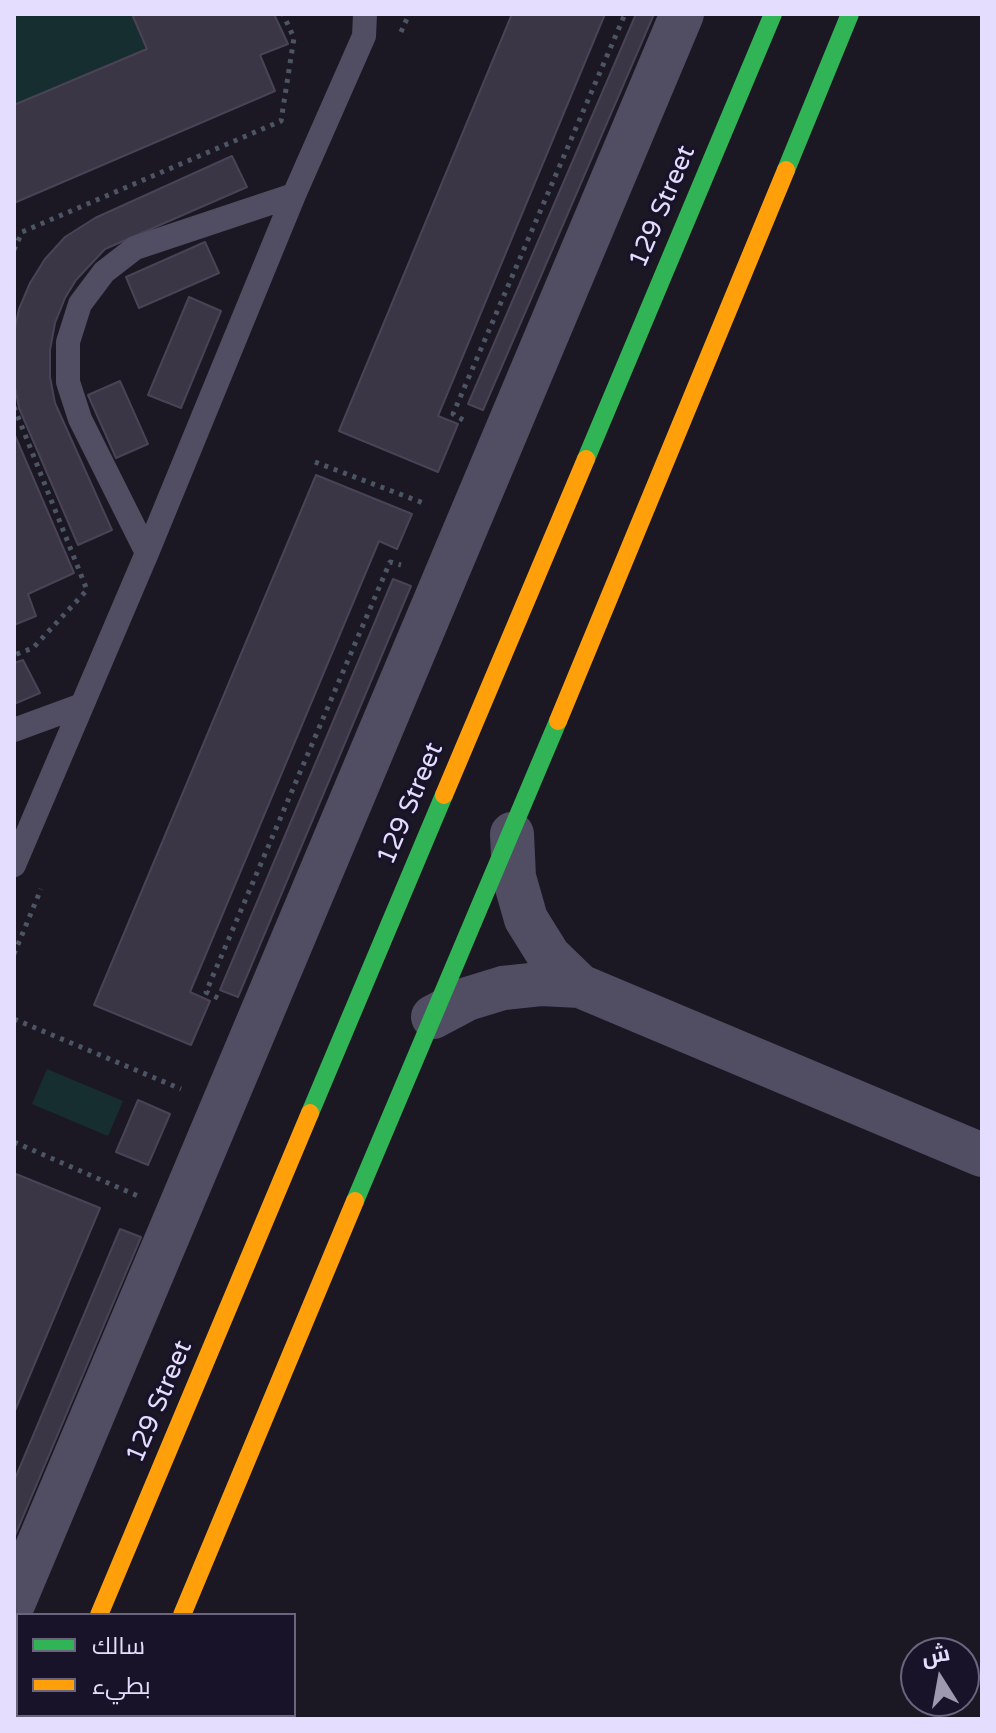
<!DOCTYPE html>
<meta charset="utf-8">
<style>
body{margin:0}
#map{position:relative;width:996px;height:1733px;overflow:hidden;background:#1b1824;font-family:"Varela Round",Cairo,sans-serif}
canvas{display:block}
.frame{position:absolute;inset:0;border:16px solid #e4ddfd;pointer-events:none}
.legend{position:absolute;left:16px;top:1613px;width:280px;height:104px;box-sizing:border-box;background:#191329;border:2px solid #6a647e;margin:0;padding:10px 14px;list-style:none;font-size:24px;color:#e4ddfd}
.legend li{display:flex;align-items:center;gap:16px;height:40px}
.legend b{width:40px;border:2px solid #6a647e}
.north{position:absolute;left:900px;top:1637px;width:80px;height:80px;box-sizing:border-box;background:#191329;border:2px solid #6a647e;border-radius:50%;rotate:349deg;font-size:22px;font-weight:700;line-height:32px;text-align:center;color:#e4ddfd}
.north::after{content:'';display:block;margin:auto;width:28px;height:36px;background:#9e98b1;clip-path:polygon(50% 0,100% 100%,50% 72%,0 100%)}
</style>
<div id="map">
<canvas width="996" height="1733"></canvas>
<div class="frame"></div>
<ul class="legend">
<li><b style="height:10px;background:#30b455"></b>سالك</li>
<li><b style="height:10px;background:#ff9f0a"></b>بطيء</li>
</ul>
<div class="north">ش</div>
</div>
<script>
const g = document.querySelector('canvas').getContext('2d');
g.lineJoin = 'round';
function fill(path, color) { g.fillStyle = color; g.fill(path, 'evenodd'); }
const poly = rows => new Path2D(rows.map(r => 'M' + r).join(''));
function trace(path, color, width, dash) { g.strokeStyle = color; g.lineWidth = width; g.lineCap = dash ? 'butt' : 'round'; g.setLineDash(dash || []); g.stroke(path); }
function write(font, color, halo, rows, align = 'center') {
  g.font = font + ' "Varela Round",sans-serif'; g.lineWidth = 7; g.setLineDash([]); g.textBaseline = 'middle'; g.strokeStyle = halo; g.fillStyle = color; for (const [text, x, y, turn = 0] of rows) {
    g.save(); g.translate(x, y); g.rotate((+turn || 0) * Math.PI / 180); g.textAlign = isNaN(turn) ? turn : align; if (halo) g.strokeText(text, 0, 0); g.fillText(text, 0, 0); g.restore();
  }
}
fill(poly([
 [14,14,132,14,147,49,14,105],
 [47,1069,123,1101,108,1136,32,1104]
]), '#172e30');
const building = poly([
 [132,14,274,14,288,44,260,55,275,91,14,203,14,105,147,49,132,14],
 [512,14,605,14,438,416,458,424,438,472,339,431,512,14],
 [636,14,654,14,483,410,468,404,636,14],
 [232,156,247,187,105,249,76,280,65,298,55,323,50,350,50,377,55,403,112,530,78,545,19,408,14,382,14,333,19,309,30,283,45,259,65,237,95,218,232,156],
 [205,242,219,273,139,308,126,277,205,242],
 [189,297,221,311,181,408,148,395,189,297],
 [120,381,148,444,116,458,88,395,120,381],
 [14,433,74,573,28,594,36,616,14,625,14,433],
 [316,475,412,514,397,549,379,541,190,992,210,1001,191,1045,94,1005,316,475],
 [393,579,411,586,238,997,220,990,393,579],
 [23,660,40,693,14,704,14,663,23,660],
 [138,1100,170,1114,148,1165,116,1152,138,1100],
 [16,1174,100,1208,14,1413,14,1179,16,1174],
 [120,1229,141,1237,14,1538,14,1481,120,1229]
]);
fill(building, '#3a3645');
trace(building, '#494356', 2);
trace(poly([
 [401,32,409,14],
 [14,250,22,232,281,121,294,38,283,14],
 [14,407,87,590,33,648,14,655],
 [463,420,453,414,625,14],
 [315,462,426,504],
 [14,954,41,889],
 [218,998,206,992,390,562,401,565],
 [14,1019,181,1089],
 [14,1142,138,1196]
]), '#4c5564', 5, [4, 6]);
trace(poly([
 [147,553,80,419,68,382,68,342,80,304,104,272,135,248,294,195],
 [14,730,82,705],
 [14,865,147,553,294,195,364,36,365,14]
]), '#514e63', 24);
trace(poly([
 [512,834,514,877,526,919,549,956,580,986],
 [433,1017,467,999,503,988,541,984,580,986,982,1155],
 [14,1602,682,14]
]), '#514e63', 44);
trace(poly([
 [786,170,850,14],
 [586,459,773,14],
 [310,1113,444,795],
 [355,1201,558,721],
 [56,1719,57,1715]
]), '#30b455', 18);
trace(poly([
 [558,721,786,170],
 [444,795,586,459],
 [99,1615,310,1113],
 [182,1615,355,1201],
 [139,1719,140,1715]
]), '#ff9f0a', 18);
write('26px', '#e4ddfd', '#191329', [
 ["129 Street",663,207,-67],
 ["129 Street",411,804,-67],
 ["129 Street",160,1402,-67]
]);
</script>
